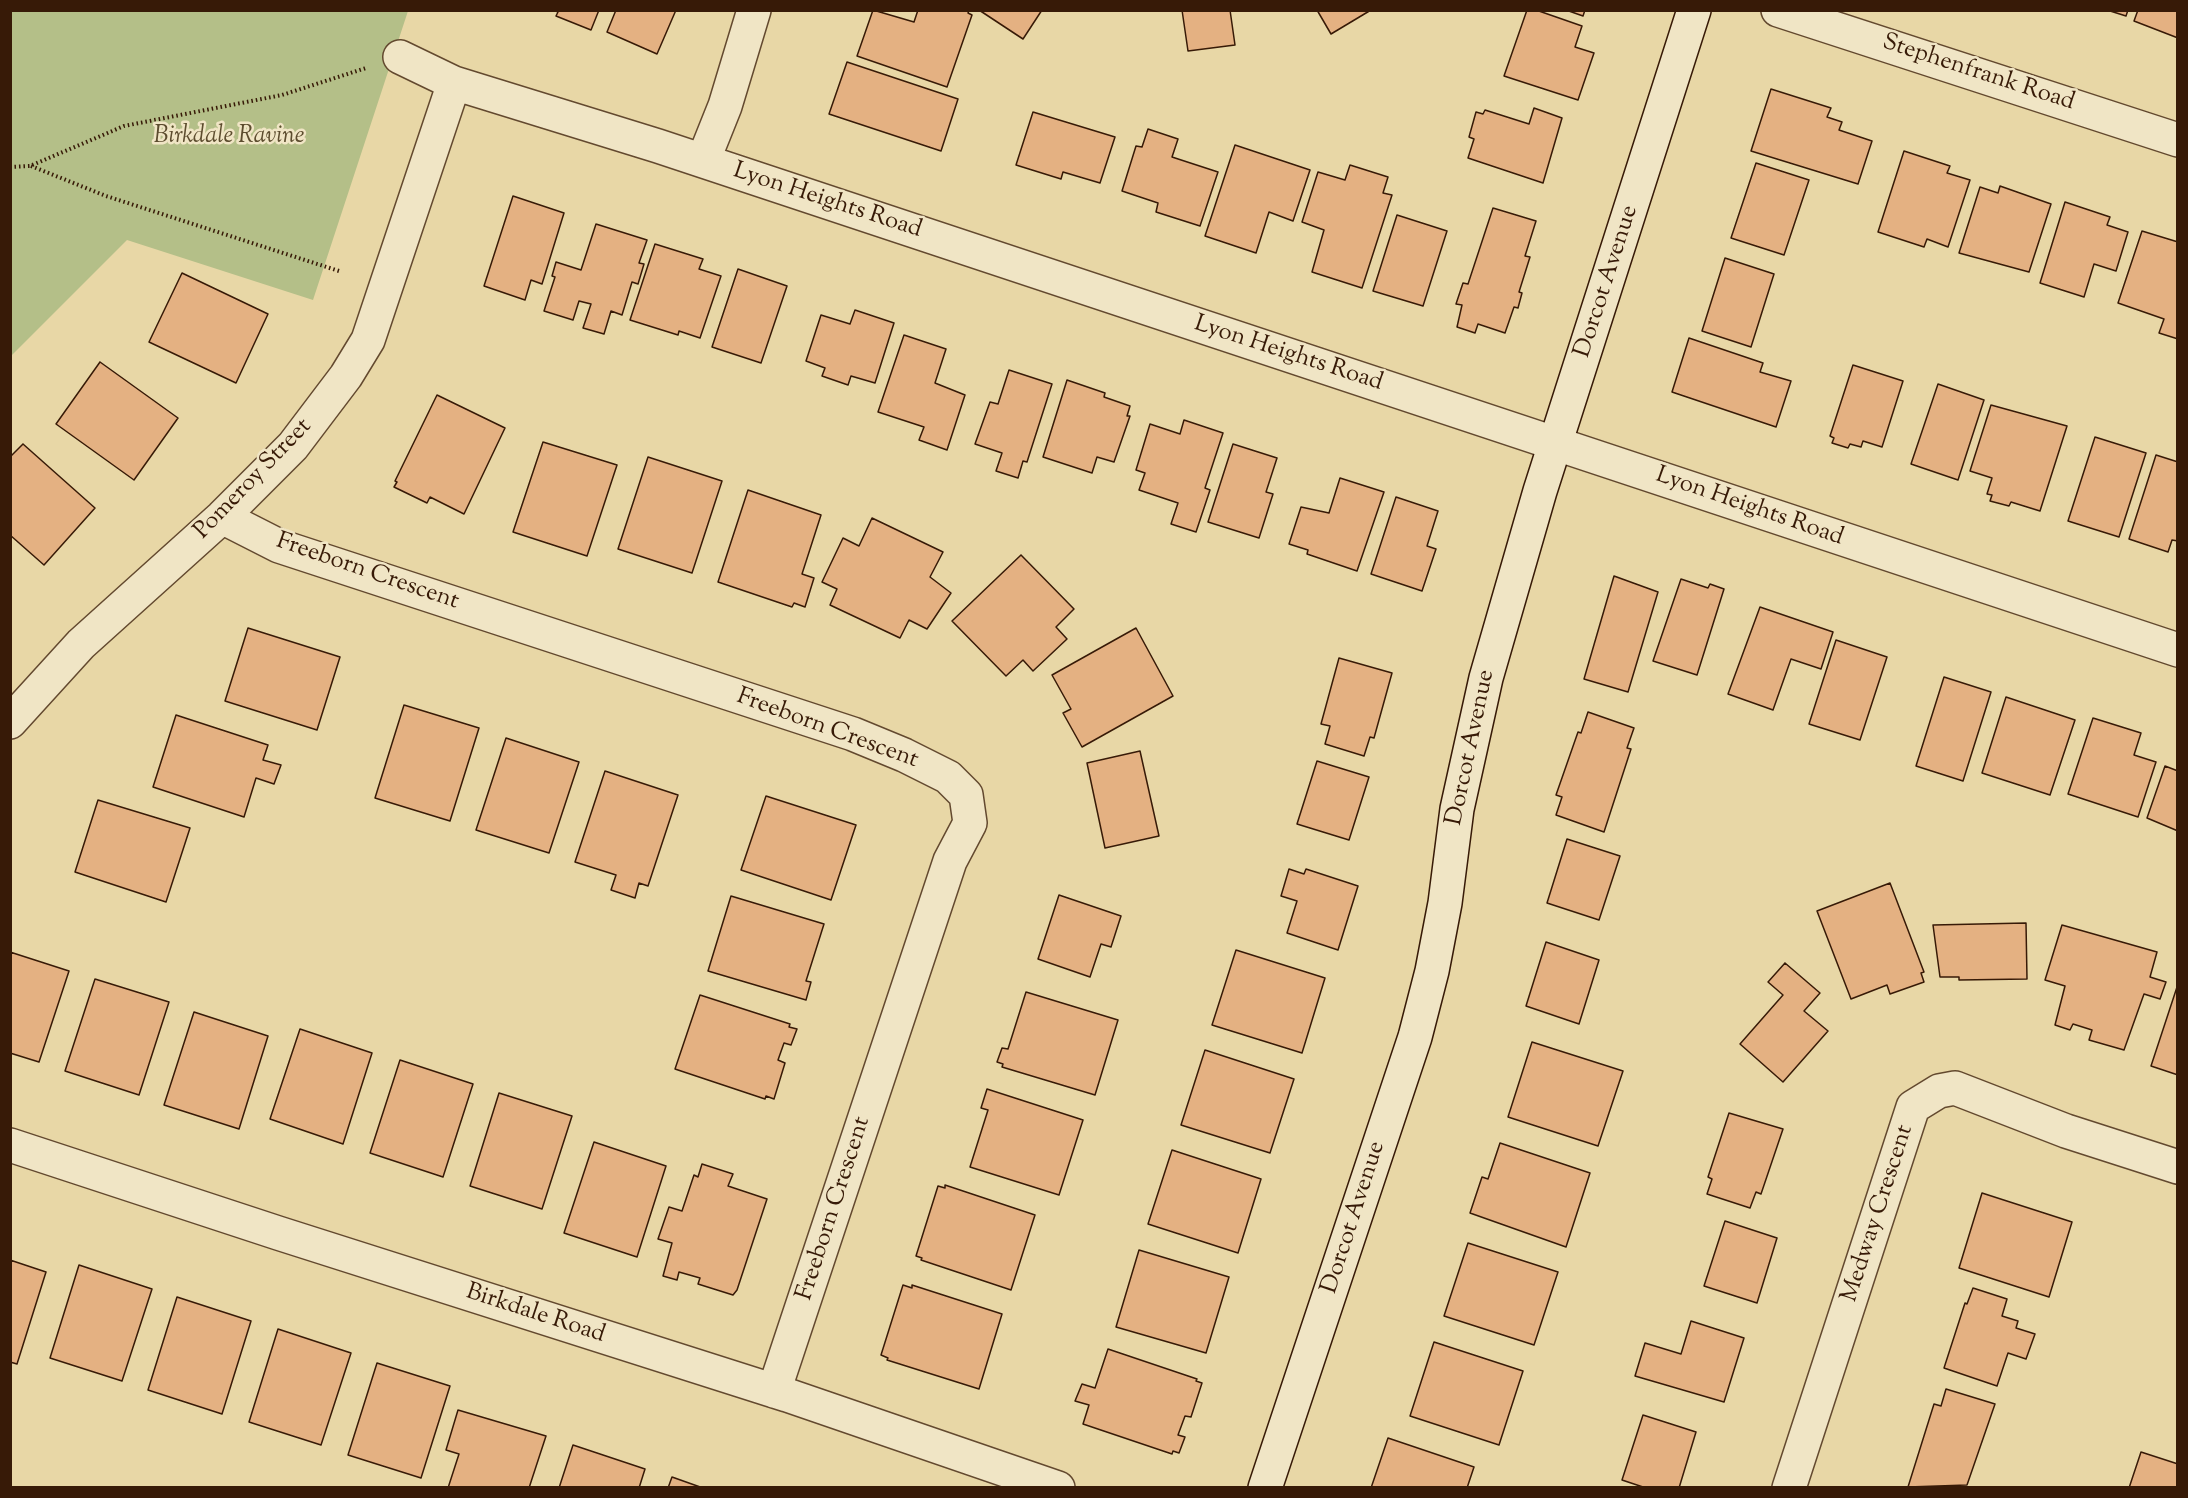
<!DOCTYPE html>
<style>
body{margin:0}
#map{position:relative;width:2188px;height:1498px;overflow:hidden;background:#e8d7a6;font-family:"Sorts Mill Goudy",serif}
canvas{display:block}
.frame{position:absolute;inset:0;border:12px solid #371a07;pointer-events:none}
</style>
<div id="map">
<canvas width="2188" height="1498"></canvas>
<div class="frame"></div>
</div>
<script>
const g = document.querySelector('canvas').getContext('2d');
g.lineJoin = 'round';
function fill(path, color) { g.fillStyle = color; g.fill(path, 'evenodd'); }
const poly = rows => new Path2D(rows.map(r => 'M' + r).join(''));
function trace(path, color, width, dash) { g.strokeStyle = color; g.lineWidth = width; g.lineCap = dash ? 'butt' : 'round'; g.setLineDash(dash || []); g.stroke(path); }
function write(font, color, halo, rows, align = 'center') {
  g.font = font + ' "Sorts Mill Goudy",serif'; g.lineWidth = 5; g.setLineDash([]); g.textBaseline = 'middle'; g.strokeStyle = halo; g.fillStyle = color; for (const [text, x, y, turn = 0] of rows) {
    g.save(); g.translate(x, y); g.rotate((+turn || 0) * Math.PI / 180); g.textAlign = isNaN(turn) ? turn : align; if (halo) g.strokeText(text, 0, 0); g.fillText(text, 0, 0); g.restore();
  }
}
fill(poly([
 [11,11,408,11,313,300,127,240,11,356]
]), '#b4bf88');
const building = poly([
 [554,10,599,10,591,30,556,16,558,12,554,10],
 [616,10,676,10,657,54,607,32,616,10],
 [873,10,914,22,918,10,969,10,968,13,972,15,947,87,857,56,873,10],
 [979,10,1042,10,1023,39,979,10],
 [1182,10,1230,10,1235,45,1188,51,1182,10],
 [1317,10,1371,10,1331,34,1317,10],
 [1527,10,1536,10,1582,26,1575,47,1594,53,1578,100,1504,76,1527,10],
 [1566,10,1585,10,1583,16,1566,10],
 [2107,10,2128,10,2126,16,2107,10],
 [2138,10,2178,10,2178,38,2134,21,2138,10],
 [847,62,958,99,941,151,829,114,847,62],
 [1771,89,1831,108,1827,117,1842,122,1839,130,1872,141,1858,184,1751,151,1771,89],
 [1534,108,1562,118,1543,183,1468,158,1474,139,1469,137,1476,112,1483,114,1485,110,1529,124,1534,108],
 [1033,112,1115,137,1100,183,1063,172,1061,179,1016,165,1033,112],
 [1148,129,1178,139,1172,157,1218,172,1200,226,1156,212,1158,203,1122,191,1136,146,1142,147,1148,129],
 [1235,145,1310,170,1293,221,1269,212,1256,253,1205,236,1235,145],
 [1904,151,1950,166,1947,173,1970,180,1948,247,1927,239,1924,247,1878,232,1904,151],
 [1756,163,1809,180,1784,255,1731,238,1756,163],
 [1350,165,1388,177,1383,193,1392,195,1362,288,1312,272,1324,230,1302,222,1318,172,1345,180,1350,165],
 [2000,186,2051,204,2029,272,1959,253,1980,187,1998,193,2000,186],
 [513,196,564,213,542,284,531,280,525,300,484,286,513,196],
 [2065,202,2110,217,2107,225,2128,232,2116,271,2094,264,2084,297,2040,283,2065,202],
 [1493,208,1536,221,1525,256,1530,257,1519,292,1522,293,1518,308,1514,307,1505,333,1478,324,1475,333,1457,327,1462,305,1456,304,1463,283,1468,284,1493,208],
 [1397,215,1447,231,1423,306,1373,291,1397,215],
 [596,224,647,240,639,263,644,264,638,284,632,282,622,315,611,311,604,334,583,328,591,304,579,301,573,320,544,311,555,277,552,276,556,262,581,270,596,224],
 [2142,231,2178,242,2178,339,2159,333,2164,319,2118,303,2142,231],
 [655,244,703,259,699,269,721,276,700,338,679,331,678,335,630,320,655,244],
 [1725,258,1774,274,1751,347,1702,331,1725,258],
 [738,269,787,286,761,363,712,347,738,269],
 [182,273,268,314,236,383,149,342,182,273],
 [855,310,894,323,875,383,851,376,848,385,822,376,825,368,806,361,821,315,850,324,855,310],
 [904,335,946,349,935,383,965,395,947,450,919,440,924,427,878,412,904,335],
 [1689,338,1763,363,1760,372,1791,381,1776,427,1672,392,1689,338],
 [100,362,178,418,134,480,56,424,100,362],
 [1853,365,1903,381,1882,447,1863,441,1861,447,1850,444,1848,448,1832,443,1834,438,1830,436,1853,365],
 [1009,370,1052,384,1027,462,1023,461,1018,478,996,471,1002,453,975,444,990,402,998,404,1009,370],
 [1067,380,1105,393,1104,397,1130,406,1127,416,1130,416,1114,462,1097,457,1092,473,1043,457,1067,380],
 [1938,384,1984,400,1958,480,1911,464,1938,384],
 [437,395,505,428,464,514,430,497,427,503,394,487,397,482,395,481,437,395],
 [1991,405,2067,426,2040,511,2011,502,2009,506,1990,501,1992,495,1987,494,1992,478,1970,471,1991,405],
 [1184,420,1223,433,1205,488,1210,490,1196,532,1171,524,1178,503,1139,490,1145,473,1136,470,1150,424,1180,434,1184,420],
 [2095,437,2146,453,2119,537,2068,521,2095,437],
 [543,442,617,465,587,556,513,532,543,442],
 [23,444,95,508,44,565,10,535,10,457,23,444],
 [1233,444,1277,458,1266,492,1273,494,1259,538,1208,522,1233,444],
 [2156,455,2178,462,2178,541,2172,540,2168,552,2129,539,2156,455],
 [648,457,722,481,692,573,618,549,648,457],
 [1340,478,1384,492,1357,571,1307,554,1308,550,1289,544,1301,507,1329,513,1340,478],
 [748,490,821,515,802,574,814,578,805,607,794,603,792,607,718,582,748,490],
 [1396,497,1438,511,1427,546,1436,549,1422,591,1371,574,1396,497],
 [872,518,943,552,930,577,951,593,927,629,909,620,900,638,830,605,837,589,822,582,843,538,859,546,872,518],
 [1021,555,1074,609,1056,627,1067,639,1033,671,1023,660,1006,676,952,621,1021,555],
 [1614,576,1658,592,1628,692,1584,679,1614,576],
 [1681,579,1708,588,1710,584,1724,589,1697,675,1653,661,1681,579],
 [1760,607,1833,632,1821,669,1791,659,1773,710,1728,694,1760,607],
 [248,628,340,657,317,730,225,701,248,628],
 [1136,628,1173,696,1082,747,1063,713,1071,709,1052,675,1136,628],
 [1836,640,1887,657,1860,740,1809,724,1836,640],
 [1339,658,1392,673,1374,738,1370,737,1364,756,1325,744,1330,726,1321,724,1339,658],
 [1944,677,1991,692,1963,781,1916,766,1944,677],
 [2006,697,2075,720,2050,795,1982,773,2006,697],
 [404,705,479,728,450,821,375,798,404,705],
 [1588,712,1634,728,1627,748,1631,749,1604,832,1556,815,1562,797,1556,795,1578,732,1581,733,1588,712],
 [176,715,268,745,263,760,281,765,274,784,256,778,244,817,153,787,176,715],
 [2093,718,2141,733,2134,755,2156,762,2138,817,2068,794,2093,718],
 [506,738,579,762,549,853,476,830,506,738],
 [1140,751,1159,836,1105,848,1087,763,1140,751],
 [1317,761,1369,777,1349,840,1297,824,1317,761],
 [2165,766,2178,771,2178,831,2147,818,2165,766],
 [605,771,678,795,648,886,639,883,635,898,611,890,616,875,575,862,605,771],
 [766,796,856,825,831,900,741,870,766,796],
 [98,800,190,828,166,902,75,872,98,800],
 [1567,839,1620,856,1599,920,1547,903,1567,839],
 [1289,869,1304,874,1306,869,1358,886,1338,950,1287,933,1297,901,1281,896,1289,869],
 [1890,883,1924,972,1921,973,1924,982,1890,994,1887,985,1851,999,1817,911,1890,883],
 [1059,895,1121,916,1111,947,1101,944,1090,977,1038,959,1059,895],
 [731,896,824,924,806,981,811,982,806,1000,708,971,731,896],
 [2026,923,2027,979,1959,980,1959,977,1940,977,1933,925,2026,923],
 [2062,925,2157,952,2150,977,2166,982,2160,999,2144,994,2124,1050,2089,1040,2092,1030,2073,1024,2070,1030,2055,1025,2065,986,2045,980,2062,925],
 [1546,942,1599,960,1579,1024,1526,1006,1546,942],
 [1236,950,1325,978,1302,1053,1212,1025,1236,950],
 [10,952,69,971,39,1062,10,1053,10,952],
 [1785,963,1820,993,1804,1011,1828,1031,1783,1082,1740,1044,1783,995,1768,982,1785,963],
 [95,979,169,1002,139,1095,65,1071,95,979],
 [2178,984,2178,1075,2151,1066,2178,984],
 [1026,992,1118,1020,1095,1095,1002,1067,1003,1064,997,1062,1002,1048,1008,1049,1026,992],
 [700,995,790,1024,789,1027,797,1029,791,1045,784,1043,778,1060,785,1063,774,1099,766,1096,765,1099,675,1069,700,995],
 [194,1012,268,1036,239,1129,164,1105,194,1012],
 [300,1029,372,1053,343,1144,270,1119,300,1029],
 [1532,1042,1623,1071,1598,1146,1508,1117,1532,1042],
 [1205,1050,1294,1079,1270,1153,1181,1125,1205,1050],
 [400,1060,473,1084,443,1177,370,1153,400,1060],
 [987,1089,1083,1120,1059,1195,970,1167,988,1110,981,1108,987,1089],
 [499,1093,572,1116,542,1209,470,1186,499,1093],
 [1729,1113,1783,1129,1761,1194,1756,1192,1750,1208,1707,1194,1712,1179,1708,1177,1729,1113],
 [594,1142,666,1166,637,1257,564,1233,594,1142],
 [1500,1143,1590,1173,1566,1247,1470,1213,1482,1177,1488,1179,1500,1143],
 [1172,1150,1261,1179,1238,1253,1148,1224,1172,1150],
 [702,1164,733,1174,728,1186,767,1199,737,1290,733,1295,698,1284,700,1278,679,1272,677,1280,663,1276,672,1243,658,1239,669,1207,682,1211,694,1175,698,1177,702,1164],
 [945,1185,1035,1215,1011,1290,921,1260,922,1258,916,1256,938,1186,945,1188,945,1185],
 [1982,1193,2072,1222,2049,1297,1959,1268,1982,1193],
 [1725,1221,1777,1238,1757,1303,1704,1286,1725,1221],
 [1468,1243,1558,1272,1534,1345,1444,1316,1468,1243],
 [1139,1250,1229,1277,1206,1353,1116,1327,1139,1250],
 [10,1260,46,1272,17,1364,10,1362,10,1260],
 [79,1265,152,1289,122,1381,50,1358,79,1265],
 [903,1285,912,1288,912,1285,1002,1314,979,1389,887,1360,888,1358,881,1355,903,1285],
 [1973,1288,2007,1299,2002,1316,2018,1321,2016,1328,2035,1334,2026,1359,2008,1353,1997,1386,1944,1368,1965,1303,1967,1304,1973,1288],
 [177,1297,251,1321,222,1414,148,1390,177,1297],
 [1691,1321,1744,1338,1724,1402,1635,1376,1645,1343,1681,1354,1691,1321],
 [278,1329,351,1353,321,1445,249,1422,278,1329],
 [1434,1342,1523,1371,1499,1445,1410,1416,1434,1342],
 [1108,1349,1197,1379,1196,1381,1202,1383,1191,1417,1185,1416,1178,1435,1185,1437,1179,1453,1173,1451,1172,1454,1083,1424,1089,1405,1075,1401,1082,1384,1095,1388,1108,1349],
 [377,1363,450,1386,421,1478,348,1455,377,1363],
 [1946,1389,1995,1404,1967,1485,1908,1487,1934,1404,1941,1406,1946,1389],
 [458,1410,546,1436,529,1488,448,1488,459,1454,446,1450,458,1410],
 [1643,1415,1696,1432,1679,1488,1646,1488,1622,1480,1643,1415],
 [1388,1438,1474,1467,1467,1488,1371,1488,1388,1438],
 [573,1445,645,1469,639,1488,559,1488,573,1445],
 [2141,1452,2178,1464,2178,1488,2129,1488,2141,1452],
 [672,1477,703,1488,668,1488,672,1477]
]);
fill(building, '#e4b182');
trace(building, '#371a07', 1.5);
const street = poly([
 [1778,10,2178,140],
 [400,57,454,83,658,146,2178,650],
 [703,161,725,106,754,10],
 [222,517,279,546,853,734,904,755,948,777,966,795,970,823,950,861,774,1391],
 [10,722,81,644,222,517,293,446,346,376,368,340,454,83],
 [10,1145,278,1233,787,1395,1058,1488],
 [1789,1488,1913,1107,1939,1091,1955,1088,2066,1131,2178,1167]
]);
const secondary = poly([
 [1265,1488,1415,1037,1432,971,1445,903,1457,809,1486,678,1540,491,1694,10]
]);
trace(street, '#63492f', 36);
trace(secondary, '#371a07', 36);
trace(poly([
 [31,166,106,196,339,271],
 [10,167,30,166,124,126,282,95,366,68]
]), '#371a07', 4, [1.5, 3]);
trace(street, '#f0e5c5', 33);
trace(secondary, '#f0e5c5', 33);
write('24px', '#371a07', '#f0e5c5', [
 ["Stephenfrank Road",1978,74,18],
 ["Lyon Heights Road",827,202,18],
 ["Dorcot Avenue",1608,282,-72],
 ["Lyon Heights Road",1288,355,18],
 ["Pomeroy Street",254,480,-46],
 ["Lyon Heights Road",1749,508,19],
 ["Freeborn Crescent",367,573,19],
 ["Freeborn Crescent",827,730,20],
 ["Dorcot Avenue",1472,748,-78],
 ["Freeborn Crescent",835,1209,-72],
 ["Medway Crescent",1879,1214,-72],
 ["Dorcot Avenue",1355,1218,-72],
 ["Birkdale Road",535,1315,18]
]);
write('italic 24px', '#5c4c2e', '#f0e5c5', [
 ["Birkdale Ravine",229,138]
]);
</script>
